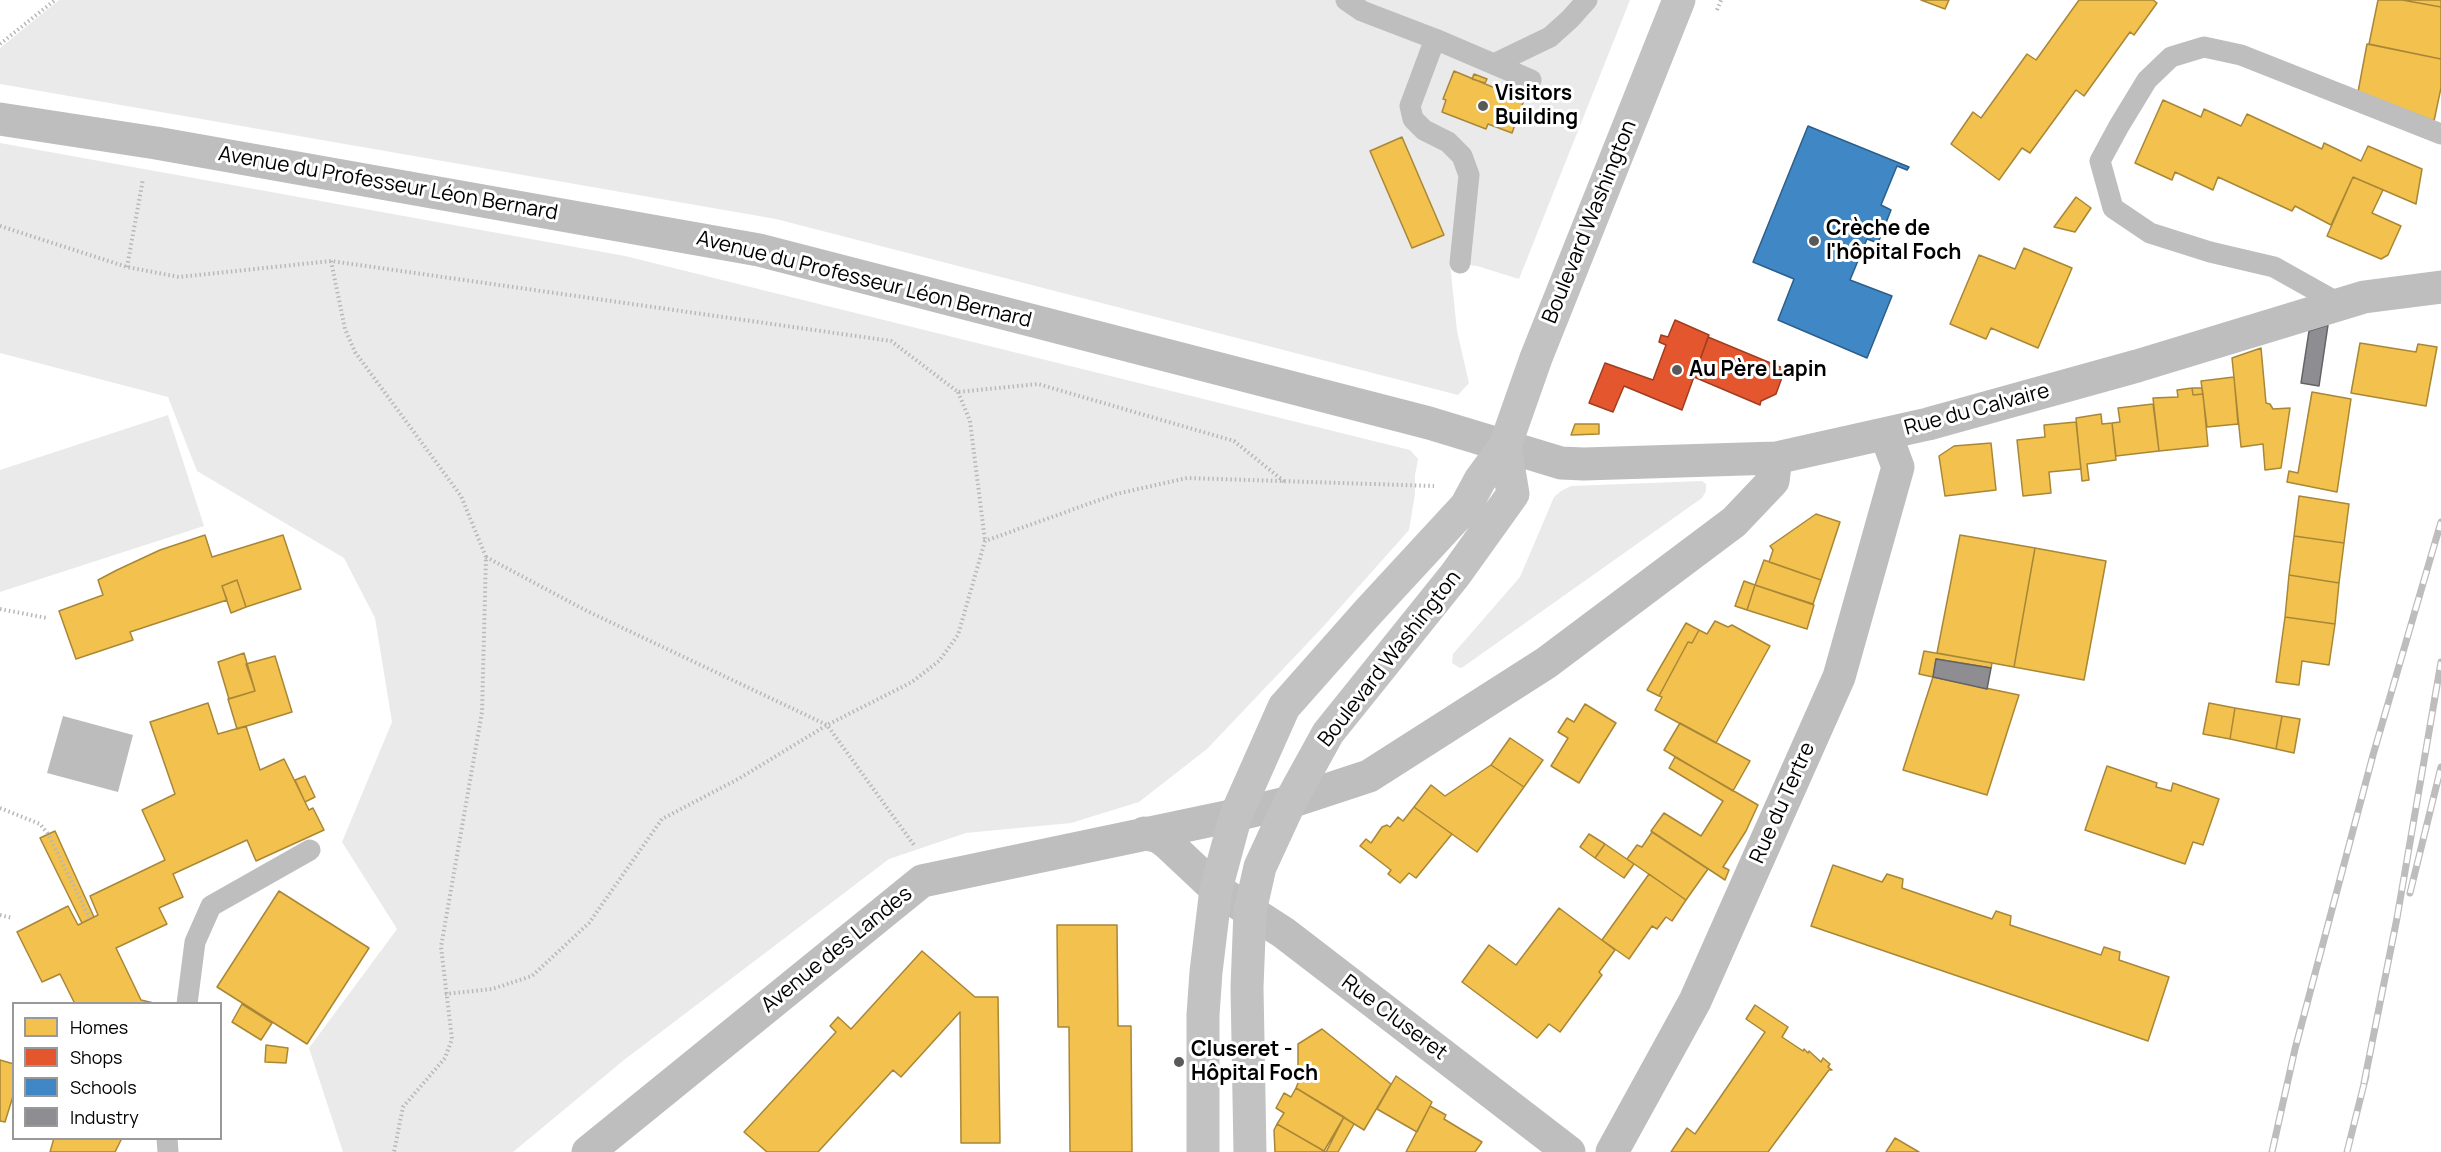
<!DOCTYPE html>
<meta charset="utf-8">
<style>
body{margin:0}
#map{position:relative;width:2441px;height:1152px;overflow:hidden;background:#fff;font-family:Manrope,sans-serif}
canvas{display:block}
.legend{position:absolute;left:12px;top:1002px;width:210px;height:138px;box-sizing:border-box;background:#fff;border:2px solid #999;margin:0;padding:8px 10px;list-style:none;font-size:18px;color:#000}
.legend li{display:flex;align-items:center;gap:12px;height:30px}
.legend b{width:30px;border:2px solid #999}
</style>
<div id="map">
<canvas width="2441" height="1152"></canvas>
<ul class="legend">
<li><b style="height:16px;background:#f2c14e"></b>Homes</li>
<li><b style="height:16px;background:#e4572e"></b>Shops</li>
<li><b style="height:16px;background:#3f88c5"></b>Schools</li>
<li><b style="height:16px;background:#8d8d92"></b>Industry</li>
</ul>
</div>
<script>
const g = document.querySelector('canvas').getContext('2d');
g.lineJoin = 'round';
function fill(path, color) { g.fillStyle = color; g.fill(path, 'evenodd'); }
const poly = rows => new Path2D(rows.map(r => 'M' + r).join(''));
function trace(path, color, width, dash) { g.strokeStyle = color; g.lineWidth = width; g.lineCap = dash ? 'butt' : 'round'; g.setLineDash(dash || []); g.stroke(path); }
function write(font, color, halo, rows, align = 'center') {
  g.font = font + ' Manrope,sans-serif'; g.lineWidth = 6; g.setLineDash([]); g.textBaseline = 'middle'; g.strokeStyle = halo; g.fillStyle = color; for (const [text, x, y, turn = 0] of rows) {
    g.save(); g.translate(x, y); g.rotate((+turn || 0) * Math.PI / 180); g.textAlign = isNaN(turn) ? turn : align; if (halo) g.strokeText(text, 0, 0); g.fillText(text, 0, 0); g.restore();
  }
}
fill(poly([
 [59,0,1630,0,1519,279,1477,266,1450,263,1457,331,1469,383,1458,395,776,219,0,84,0,48],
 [0,143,625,256,1410,450,1418,459,1415,475,1415,494,1409,530,1321,629,1207,749,1139,802,1071,823,966,833,889,859,624,1060,513,1152,343,1152,309,1048,397,929,342,842,392,722,375,618,344,558,197,471,168,397,0,353],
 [168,415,204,526,0,592,0,470],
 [1702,481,1706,484,1706,491,1702,498,1463,667,1460,668,1452,663,1453,654,1520,577,1554,497,1561,491,1571,486]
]), '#eaeaea');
fill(poly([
 [63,716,133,735,118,792,47,773]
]), '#bcbcbc');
const homes = poly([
 [1921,0,1949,0,1945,9,1921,0],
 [2079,0,2153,0,2157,3,2134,35,2130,32,2084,96,2076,90,2030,153,2022,148,1999,180,1951,144,1973,112,1981,118,2027,54,2036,60,2079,0],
 [2378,0,2402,0,2441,7,2441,59,2369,44,2378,0],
 [2402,0,2441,0,2441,7,2402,0],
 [2367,44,2441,59,2441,88,2434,121,2358,92,2367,44],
 [1454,71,1524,100,1512,133,1488,124,1486,129,1442,112,1446,100,1443,99,1454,71],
 [1474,74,1487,79,1485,83,1472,79,1474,74],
 [2163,100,2201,117,2204,109,2241,126,2247,114,2322,149,2324,143,2361,161,2368,146,2422,169,2416,204,2353,177,2331,225,2295,206,2292,211,2218,177,2213,190,2175,172,2172,180,2135,163,2163,100],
 [1402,137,1444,235,1412,248,1370,151,1402,137],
 [2353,177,2383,190,2372,213,2401,226,2388,255,2381,259,2327,236,2353,177],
 [2076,197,2091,208,2075,232,2054,227,2076,197],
 [2024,248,2072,268,2038,348,1991,328,1986,339,1950,324,1979,255,2015,269,2024,248],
 [2360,343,2416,352,2418,344,2437,347,2426,406,2351,393,2360,343],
 [2261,348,2266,403,2270,404,2273,409,2290,408,2281,468,2265,470,2263,444,2241,447,2232,358,2261,348],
 [2234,377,2238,424,2207,427,2201,381,2234,377],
 [2192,388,2193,395,2203,394,2208,446,2159,451,2153,398,2178,397,2177,390,2192,388],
 [2192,388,2202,388,2203,394,2193,395,2192,388],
 [2312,392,2351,399,2337,492,2287,482,2289,471,2298,473,2312,392],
 [2153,404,2159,451,2116,456,2112,423,2120,422,2118,408,2153,404],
 [2101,414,2102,424,2112,423,2116,460,2087,464,2089,480,2082,481,2076,418,2101,414],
 [2076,422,2081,469,2049,472,2051,493,2023,496,2017,440,2045,437,2044,425,2076,422],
 [1575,424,1599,424,1599,434,1571,435,1575,424],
 [1991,443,1996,490,1945,496,1939,456,1954,446,1991,443],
 [2299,496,2349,504,2344,543,2294,536,2299,496],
 [1816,514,1840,522,1821,580,1769,562,1773,550,1770,546,1816,514],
 [205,535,212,557,283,535,301,589,246,607,237,580,222,586,227,600,130,632,133,640,76,659,59,611,103,595,98,580,117,570,160,550,205,535],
 [1960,535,2035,548,2014,667,1937,653,1960,535],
 [2294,536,2344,543,2339,583,2289,575,2294,536],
 [2035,548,2106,561,2084,680,2014,667,2035,548],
 [1764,560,1821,580,1813,604,1755,585,1764,560],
 [2289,575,2339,583,2335,624,2285,617,2289,575],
 [237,580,246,607,231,613,222,586,237,580],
 [1744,581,1755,585,1747,610,1735,606,1744,581],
 [1755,585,1814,605,1807,629,1747,610,1755,585],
 [2285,617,2335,624,2329,665,2302,661,2299,685,2276,682,2285,617],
 [1715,621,1728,627,1732,625,1770,646,1716,743,1655,710,1662,697,1659,696,1688,642,1692,643,1699,630,1707,634,1715,621],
 [1686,623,1699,630,1692,643,1688,642,1659,696,1647,690,1686,623],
 [1924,651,1992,663,1991,668,1936,659,1933,677,1919,674,1924,651],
 [244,653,255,691,229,699,218,662,244,653],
 [275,656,292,712,237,729,228,699,255,691,246,664,275,656],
 [1933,677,2019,695,1987,795,1903,770,1933,677],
 [208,703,218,734,246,726,260,770,284,759,309,810,313,808,324,830,256,861,247,840,173,874,183,897,159,908,167,924,116,948,141,1000,158,1004,75,1004,60,974,42,982,17,932,68,906,78,925,98,915,90,896,165,860,142,810,175,794,150,722,208,703],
 [2209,703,2235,708,2230,739,2203,734,2209,703],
 [1585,704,1616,723,1579,783,1551,766,1568,738,1558,732,1567,718,1574,722,1585,704],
 [2235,708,2282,716,2276,749,2230,739,2235,708],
 [2282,716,2300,719,2294,753,2276,749,2282,716],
 [1680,723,1750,761,1733,791,1664,750,1680,723],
 [1510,738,1543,760,1524,787,1491,765,1510,738],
 [1675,757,1758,805,1746,831,1723,867,1729,870,1725,880,1651,831,1664,813,1701,836,1723,801,1669,768,1675,757],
 [1491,765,1524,787,1477,852,1414,807,1431,785,1445,796,1491,765],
 [2107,766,2157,783,2156,787,2171,791,2173,783,2219,799,2203,845,2193,842,2185,864,2085,830,2107,766],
 [305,776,315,797,305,802,295,780,305,776],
 [1414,807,1452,834,1416,878,1409,873,1400,883,1388,874,1391,870,1360,846,1366,839,1371,843,1382,827,1387,825,1390,827,1398,817,1403,821,1414,807],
 [55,831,94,917,82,923,40,838,55,831],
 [1652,832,1708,869,1686,900,1627,859,1637,845,1642,847,1652,832],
 [1589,834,1605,844,1595,858,1580,847,1589,834],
 [1605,844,1634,864,1624,878,1595,858,1605,844],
 [1833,865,1882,882,1887,874,1903,879,1902,888,1992,919,1996,911,2011,916,2010,925,2101,955,2104,947,2120,952,2119,960,2169,977,2148,1041,1811,926,1833,865],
 [1649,874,1686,900,1672,921,1666,917,1657,929,1652,926,1629,959,1602,940,1649,874],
 [279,891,369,948,307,1044,217,987,279,891],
 [1559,908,1615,950,1599,972,1602,975,1560,1032,1549,1024,1537,1038,1462,982,1489,945,1516,965,1559,908],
 [1057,925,1117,925,1118,1026,1131,1026,1132,1152,1070,1152,1069,1027,1058,1027,1057,925],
 [922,951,975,997,998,997,1000,1143,961,1143,960,1012,901,1077,893,1070,818,1152,767,1152,744,1132,836,1032,830,1026,838,1017,851,1029,922,951],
 [242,1004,272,1023,261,1040,232,1022,242,1004],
 [1755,1005,1788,1027,1782,1037,1803,1051,1804,1049,1808,1053,1809,1051,1821,1062,1823,1058,1830,1064,1828,1067,1832,1070,1829,1070,1768,1152,1671,1152,1687,1128,1695,1134,1765,1032,1746,1019,1755,1005],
 [1322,1029,1391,1084,1364,1130,1296,1088,1298,1083,1298,1044,1322,1029],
 [266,1045,288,1048,286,1063,265,1062,266,1045],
 [0,1060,14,1064,14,1093,5,1122,0,1121,0,1060],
 [1396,1076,1432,1102,1417,1132,1377,1109,1396,1076],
 [1296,1088,1344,1117,1324,1151,1277,1124,1284,1113,1276,1108,1284,1093,1291,1097,1296,1088],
 [1430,1106,1446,1115,1444,1119,1482,1142,1475,1152,1406,1152,1430,1106],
 [1344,1117,1354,1124,1338,1152,1326,1152,1344,1117],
 [1277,1124,1324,1151,1326,1152,1275,1152,1274,1130,1277,1124],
 [54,1138,122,1138,115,1152,50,1152,54,1138],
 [1895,1138,1919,1152,1886,1152,1895,1138]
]);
fill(homes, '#f2c14e');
trace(homes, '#a98737', 1.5);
const shops = poly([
 [1675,320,1709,335,1682,410,1624,386,1613,412,1589,403,1605,363,1653,380,1666,345,1659,342,1661,335,1668,337,1675,320],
 [1708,337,1785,369,1776,394,1761,401,1760,405,1694,377,1708,337]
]);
fill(shops, '#e4572e');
trace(shops, '#a03d20', 1.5);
const schools = poly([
 [1808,126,1909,167,1907,170,1897,166,1881,205,1891,210,1878,243,1867,239,1850,280,1892,296,1867,358,1778,320,1794,279,1753,262,1808,126]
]);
fill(schools, '#3f88c5');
trace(schools, '#2c5f8a', 1.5);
const industry = poly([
 [2328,325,2319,386,2301,383,2309,331,2328,325],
 [1936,659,1991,668,1987,689,1933,677,1936,659]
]);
fill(industry, '#8d8d92');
trace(industry, '#636366', 1.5);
trace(poly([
 [1717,10,1721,0],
 [0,44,55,0],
 [0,226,127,267,179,277,331,261,891,341,958,392,1038,384,1234,441,1286,483],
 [331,261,345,329,355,352,461,496,486,557,482,712,441,947,452,1039,445,1058,403,1107,394,1152],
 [127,267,143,179],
 [958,392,970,421,985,541],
 [486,557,587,611,827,725,914,845],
 [0,609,47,618],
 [0,808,40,824,48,834,90,919],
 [0,915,12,918],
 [445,994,492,989,532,976,589,923,662,819,740,778,827,725,912,682,939,661,958,635,985,541,1116,494,1187,478,1434,486]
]), '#b8b8b8', 4, [1.5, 3]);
trace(poly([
 [1346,0,1362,11,1435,39,1410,106,1413,119,1424,130,1448,142,1462,156,1469,175,1460,263],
 [1435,39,1531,80],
 [1494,64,1550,37,1570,19,1587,0],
 [2340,304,2274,267,2210,252,2150,233,2113,208,2100,161,2119,126,2147,80,2171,57,2204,47,2241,55,2441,134],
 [187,1004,195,942,211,906,310,850],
 [167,1138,168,1152]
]), '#bebebe', 21);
trace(poly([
 [0,119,156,143,759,250,1429,423,1561,463,1584,464,1776,458,1928,424,2137,366,2364,297,2441,287],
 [1144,833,1159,837,1167,843,1216,889,1284,933,1569,1152],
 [588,1152,922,881,1236,815,1290,802,1369,776,1546,663,1734,522,1773,481,1776,458],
 [1612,1152,1695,1001,1839,677,1898,467,1886,435]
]), '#bebebe', 33);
trace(poly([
 [1203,1152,1203,1015,1206,972,1216,889,1236,815,1284,707,1369,611,1466,506,1480,480,1505,446,1536,358,1679,0],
 [1250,1152,1247,987,1250,911,1260,867,1290,802,1328,733,1455,575,1513,494,1505,446]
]), '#c2c2c2', 33);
const rail = poly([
 [2410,893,2441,767],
 [2364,1083,2397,918,2441,662],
 [2272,1152,2295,1049,2373,755,2441,522],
 [2347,1152,2366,1076]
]);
trace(rail, '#bdbdbd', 7);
trace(rail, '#fff', 4.5, [14]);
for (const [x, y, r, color] of [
 [1483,106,6,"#595959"],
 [1814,241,6,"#595959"],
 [1677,370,6,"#595959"],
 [1179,1062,6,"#595959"]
]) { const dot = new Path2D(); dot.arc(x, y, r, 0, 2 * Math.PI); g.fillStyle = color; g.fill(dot); trace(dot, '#fff', 2); }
write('bold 21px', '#000', '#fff', [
 ["Visitors",1495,94],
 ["Building",1495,118],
 ["Crèche de",1826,229],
 ["l'hôpital Foch",1826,253],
 ["Au Père Lapin",1689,370],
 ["Cluseret -",1191,1050],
 ["Hôpital Foch",1191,1074]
], 'left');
write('21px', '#000', '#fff', [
 ["Avenue du Professeur Léon Bernard",388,184,10],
 ["Boulevard Washington",1590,222,-68],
 ["Avenue du Professeur Léon Bernard",864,280,14],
 ["Rue du Calvaire",1977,410,-15],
 ["Boulevard Washington",1390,659,-52],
 ["Rue du Tertre",1783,803,-66],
 ["Avenue des Landes",837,950,-39],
 ["Rue Cluseret",1394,1018,37]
]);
</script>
